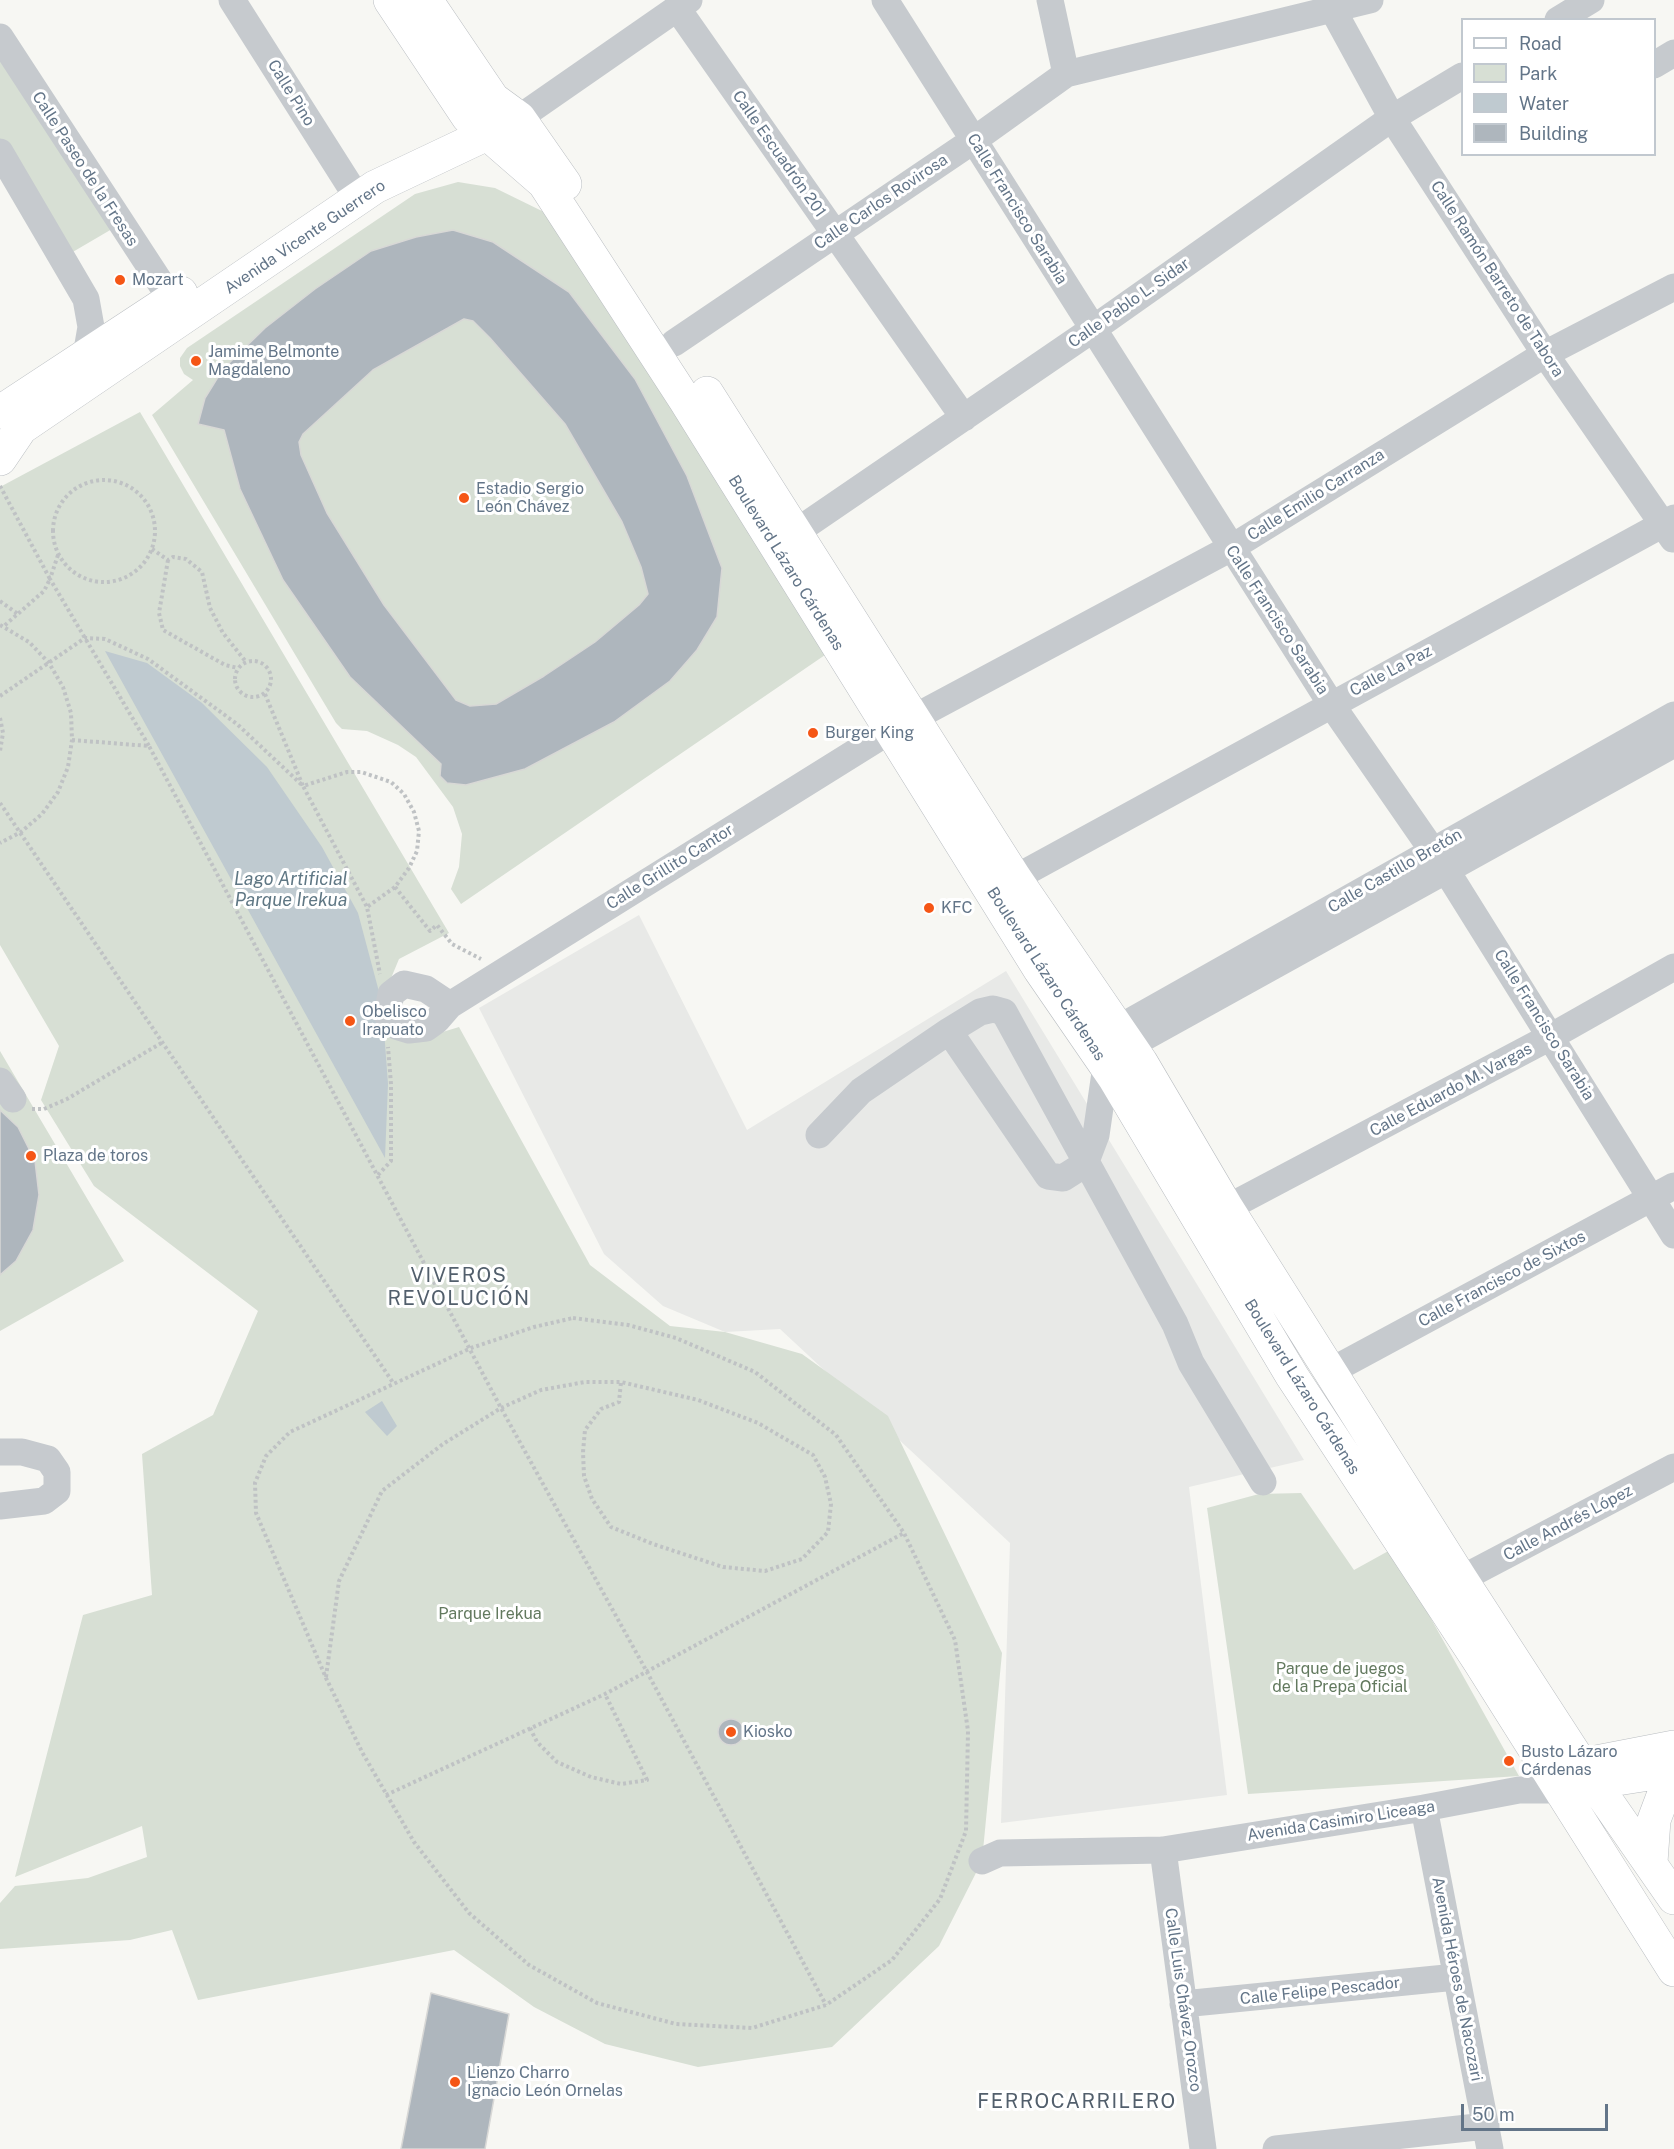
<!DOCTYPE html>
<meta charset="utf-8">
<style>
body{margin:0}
#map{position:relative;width:1674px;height:2149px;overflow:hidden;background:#f7f7f3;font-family:"Public Sans",sans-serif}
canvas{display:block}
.legend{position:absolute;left:1461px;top:18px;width:195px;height:138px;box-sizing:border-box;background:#fff;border:2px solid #c1c8cf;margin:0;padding:8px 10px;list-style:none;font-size:18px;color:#637588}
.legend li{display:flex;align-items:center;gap:12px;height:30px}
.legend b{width:30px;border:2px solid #c1c8cf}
.scale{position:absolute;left:1461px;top:2104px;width:147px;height:27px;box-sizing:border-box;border:3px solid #637588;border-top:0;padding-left:8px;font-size:18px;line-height:21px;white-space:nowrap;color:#637588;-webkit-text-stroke:4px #fff;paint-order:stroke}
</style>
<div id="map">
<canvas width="1674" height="2149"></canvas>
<ul class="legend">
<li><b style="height:8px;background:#fff"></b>Road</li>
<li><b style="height:16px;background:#d7dfd4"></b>Park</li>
<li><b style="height:16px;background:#bfcad0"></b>Water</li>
<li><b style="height:16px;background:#aeb6bd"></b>Building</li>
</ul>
<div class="scale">50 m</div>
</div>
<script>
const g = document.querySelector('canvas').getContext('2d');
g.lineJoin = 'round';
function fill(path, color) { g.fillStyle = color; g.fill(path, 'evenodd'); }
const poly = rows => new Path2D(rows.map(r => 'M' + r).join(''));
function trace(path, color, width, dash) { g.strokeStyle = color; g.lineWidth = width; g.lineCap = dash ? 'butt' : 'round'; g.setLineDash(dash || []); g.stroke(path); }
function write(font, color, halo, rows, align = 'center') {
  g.font = font + ' "Public Sans",sans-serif'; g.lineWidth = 6; g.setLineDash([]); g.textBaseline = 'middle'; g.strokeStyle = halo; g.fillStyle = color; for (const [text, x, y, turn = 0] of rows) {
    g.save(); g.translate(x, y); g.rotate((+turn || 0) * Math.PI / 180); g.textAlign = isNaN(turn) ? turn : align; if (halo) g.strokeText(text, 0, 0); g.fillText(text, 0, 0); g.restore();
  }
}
fill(poly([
 [639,915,747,1130,1006,971,1304,1460,1189,1487,1227,1795,1001,1823,1010,1543,780,1329,725,1332,663,1306,604,1254,479,1008]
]), '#e8e9e7');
fill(poly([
 [0,55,112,229,71,253,0,139],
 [458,182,495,188,544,212,651,369,825,655,461,904,451,889,459,867,462,834,453,807,416,757,398,745,367,731,342,729,336,723,152,415,193,380,184,374,180,366,180,358,187,348,415,194],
 [140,412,449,933,399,959,384,995,410,1042,459,1027,590,1265,670,1326,725,1332,802,1354,888,1416,1002,1653,982,1861,939,1946,832,2047,698,2067,605,2044,534,2007,454,1950,198,2000,172,1930,130,1940,0,1949,0,1903,15,1886,88,1878,147,1857,142,1826,15,1877,83,1615,152,1595,142,1454,213,1415,258,1311,94,1186,41,1100,59,1046,0,945,0,487],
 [0,1051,124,1261,0,1331],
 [1301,1493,1354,1570,1392,1549,1519,1776,1248,1794,1207,1508,1259,1494]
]), '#d7dfd4');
fill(poly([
 [105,651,147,663,202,703,267,767,322,847,358,913,382,1003,388,1084,385,1158],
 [382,1401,397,1426,387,1436,365,1412]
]), '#bfcad0');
const building = poly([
 [453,230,493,242,569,292,635,379,687,476,722,568,717,617,697,650,670,681,614,722,525,769,466,785,447,783,440,776,441,764,350,677,283,580,240,489,224,430,198,424,205,398,223,369,265,328,315,289,371,251,416,237,453,230],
 [464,319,473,321,490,338,565,424,622,522,641,567,648,594,639,605,595,642,544,676,496,704,470,706,456,700,384,605,327,513,301,455,299,442,303,434,373,370,464,319],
 [0,1110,18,1127,35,1161,39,1195,33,1230,16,1261,0,1275,0,1110],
 '718 1732a13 13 0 1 1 26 0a13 13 0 1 1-26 0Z',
 [431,1993,509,2014,485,2149,401,2149,431,1993]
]);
fill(building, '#aeb6bd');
trace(building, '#d8d8d6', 1.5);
const major = poly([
 [390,0,468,117,544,183,685,400,1040,970,1115,1079,1292,1376,1479,1661,1674,1970],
 [426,0,493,99,519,118,565,184],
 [707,393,1015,878,1141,1062,1227,1208,1461,1579,1581,1764,1674,1898],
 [0,412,181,293],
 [0,459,21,428,375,187,506,125],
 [1560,1769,1674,1747],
 [1617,1779,1674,1770],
 [1651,1862,1654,1820,1663,1796,1674,1785]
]);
trace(major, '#b9bdc1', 34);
trace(poly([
 '53 531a51 51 0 1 1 102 0a51 51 0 1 1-102 0Z',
 [0,486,50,579,44,591,4,626],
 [152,549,168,560,173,557,186,559,202,572,210,608,223,633,246,662],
 [58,555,50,579,149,746],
 [168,560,159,613,163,630,225,665,238,668],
 [0,601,18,614],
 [0,625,29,642,49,663,63,687,71,713,72,740,68,767,58,792,42,814,21,832,0,843],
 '235 679a18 18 0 1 1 36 0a18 18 0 1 1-36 0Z',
 [265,694,303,786,347,772,361,772,391,782,404,794,414,812,419,831,417,851,409,868,395,887,367,907,380,974],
 [0,696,85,638,105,639,148,659,237,724,303,786,367,907],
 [0,718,3,733,0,751],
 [72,740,149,746,501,1408,647,1672,826,2005],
 [0,803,394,1384],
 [395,887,430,931,437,925,452,944,481,959],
 [32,1109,44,1109,67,1099,163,1042],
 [378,1175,391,1161,391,1084,388,1047],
 [573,1318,628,1325,676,1338,755,1372,836,1435,904,1533,955,1640,968,1731,966,1831,940,1899,892,1960,826,2005,752,2028,676,2024,597,2003,529,1965,469,1913,414,1842,362,1752,326,1678,256,1513,255,1483,266,1456,290,1432,471,1348,534,1327,573,1318],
 [326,1677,339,1581,382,1491,443,1444,501,1408,541,1390,585,1382,621,1382,698,1400,758,1423,813,1455,825,1477,831,1504,828,1532,802,1559,765,1571,723,1567,653,1544,611,1527,592,1499,584,1476,583,1452,585,1430,601,1409,619,1402,621,1382],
 [530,1728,537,1742,557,1762,591,1777,621,1784,647,1780,605,1694],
 [386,1795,605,1694,904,1533]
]), '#bfc2c4', 4, [3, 3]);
trace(poly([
 [232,0,350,186],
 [885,0,1331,704,1446,870,1674,1235],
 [1050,0,1066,74],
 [677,8,964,418],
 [1333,10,1392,118,1545,354,1673,539],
 [1558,20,1591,0],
 [0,37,171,299],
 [1654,65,1674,53],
 [519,118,689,0],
 [0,152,86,299,91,327,86,356],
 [674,343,974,140,1066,74,1370,0],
 [796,532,1093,329,1392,118,1462,76],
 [1015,878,1674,518],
 [450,1005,426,989,404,984,391,994,387,1015,396,1026,409,1030,426,1028,437,1020,450,1005,891,730,1231,548,1545,354,1674,287],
 [1117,1029,1674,715],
 [949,1031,980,1012,993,1009,1004,1012,1175,1324,1191,1363,1263,1482],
 [1129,1046,1674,744],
 [0,1081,13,1099],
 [819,1135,861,1091,949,1031,1048,1176,1063,1178,1085,1164,1096,1135,1106,1066],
 [1227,1208,1552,1036,1674,967],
 [1331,1371,1674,1186],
 [0,1452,22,1452,48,1459,57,1472,57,1491,44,1501,0,1506],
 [1461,1579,1674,1467],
 [1424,1808,1490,2149],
 [1163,1850,1203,2149],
 [982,1861,1000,1853,1163,1850,1424,1808,1519,1790,1559,1790],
 [1183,2004,1456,1977],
 [1276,2149,1486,2126]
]), '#c6cace', 27);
trace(major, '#fff', 33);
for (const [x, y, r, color] of [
 [120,280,6,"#f55616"],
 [196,361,6,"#f55616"],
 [464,498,6,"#f55616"],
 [813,733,6,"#f55616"],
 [929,908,6,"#f55616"],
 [350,1021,6,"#f55616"],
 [31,1156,6,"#f55616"],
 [731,1732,6,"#f55616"],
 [1509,1761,6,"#f55616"],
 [455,2082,6,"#f55616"]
]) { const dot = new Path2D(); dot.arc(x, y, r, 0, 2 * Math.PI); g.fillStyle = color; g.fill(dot); trace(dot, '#fff', 2); }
write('16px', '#637588', '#fff', [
 ["Calle Pino",291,93,58],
 ["Calle Escuadrón 201",779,154,55],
 ["Calle Paseo de la Fresas",85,169,57],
 ["Calle Carlos Rovirosa",881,202,-34],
 ["Calle Francisco Sarabia",1017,209,58],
 ["Avenida Vicente Guerrero",305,237,-34],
 ["Calle Ramón Barreto de Tabora",1497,279,57],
 ["Calle Pablo L. Sidar",1129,303,-35],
 ["Calle Emilio Carranza",1316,495,-32],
 ["Boulevard Lázaro Cárdenas",786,563,58],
 ["Calle Francisco Sarabia",1277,620,57],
 ["Calle La Paz",1391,671,-28],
 ["Calle Grillito Cantor",670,867,-32],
 ["Calle Castillo Bretón",1395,871,-30],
 ["Boulevard Lázaro Cárdenas",1046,974,57],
 ["Calle Francisco Sarabia",1544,1025,58],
 ["Calle Eduardo M. Vargas",1451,1090,-28],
 ["Calle Francisco de Sixtos",1502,1279,-28],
 ["Boulevard Lázaro Cárdenas",1302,1387,58],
 ["Calle Andrés López",1568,1523,-28],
 ["Avenida Casimiro Liceaga",1341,1821,-9],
 ["Avenida Héroes de Nacozari",1457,1979,79],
 ["Calle Felipe Pescador",1320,1991,-6],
 ["Calle Luis Chávez Orozco",1183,2000,82]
]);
write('16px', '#637588', '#fff', [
 ["Mozart",132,280],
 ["Jamime Belmonte",208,352],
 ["Magdaleno",208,370],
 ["Estadio Sergio",476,489],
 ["León Chávez",476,507],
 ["Burger King",825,733],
 ["KFC",941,908],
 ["Obelisco",362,1012],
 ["Irapuato",362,1030],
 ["Plaza de toros",43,1156],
 ["Kiosko",743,1732],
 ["Busto Lázaro",1521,1752],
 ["Cárdenas",1521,1770],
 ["Lienzo Charro",467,2073],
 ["Ignacio León Ornelas",467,2091]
], 'left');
write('16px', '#62795e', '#fff', [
 ["Parque Irekua",490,1614],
 ["Parque de juegos",1340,1669],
 ["de la Prepa Oficial",1340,1687]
]);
write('italic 18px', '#5f7784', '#fff', [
 ["Lago Artificial",291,879],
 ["Parque Irekua",291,900]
]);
g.letterSpacing = '1.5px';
write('20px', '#525f6c', '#fff', [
 ["VIVEROS",459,1276],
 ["REVOLUCIÓN",459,1299],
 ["FERROCARRILERO",1077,2102]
]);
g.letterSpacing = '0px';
</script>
